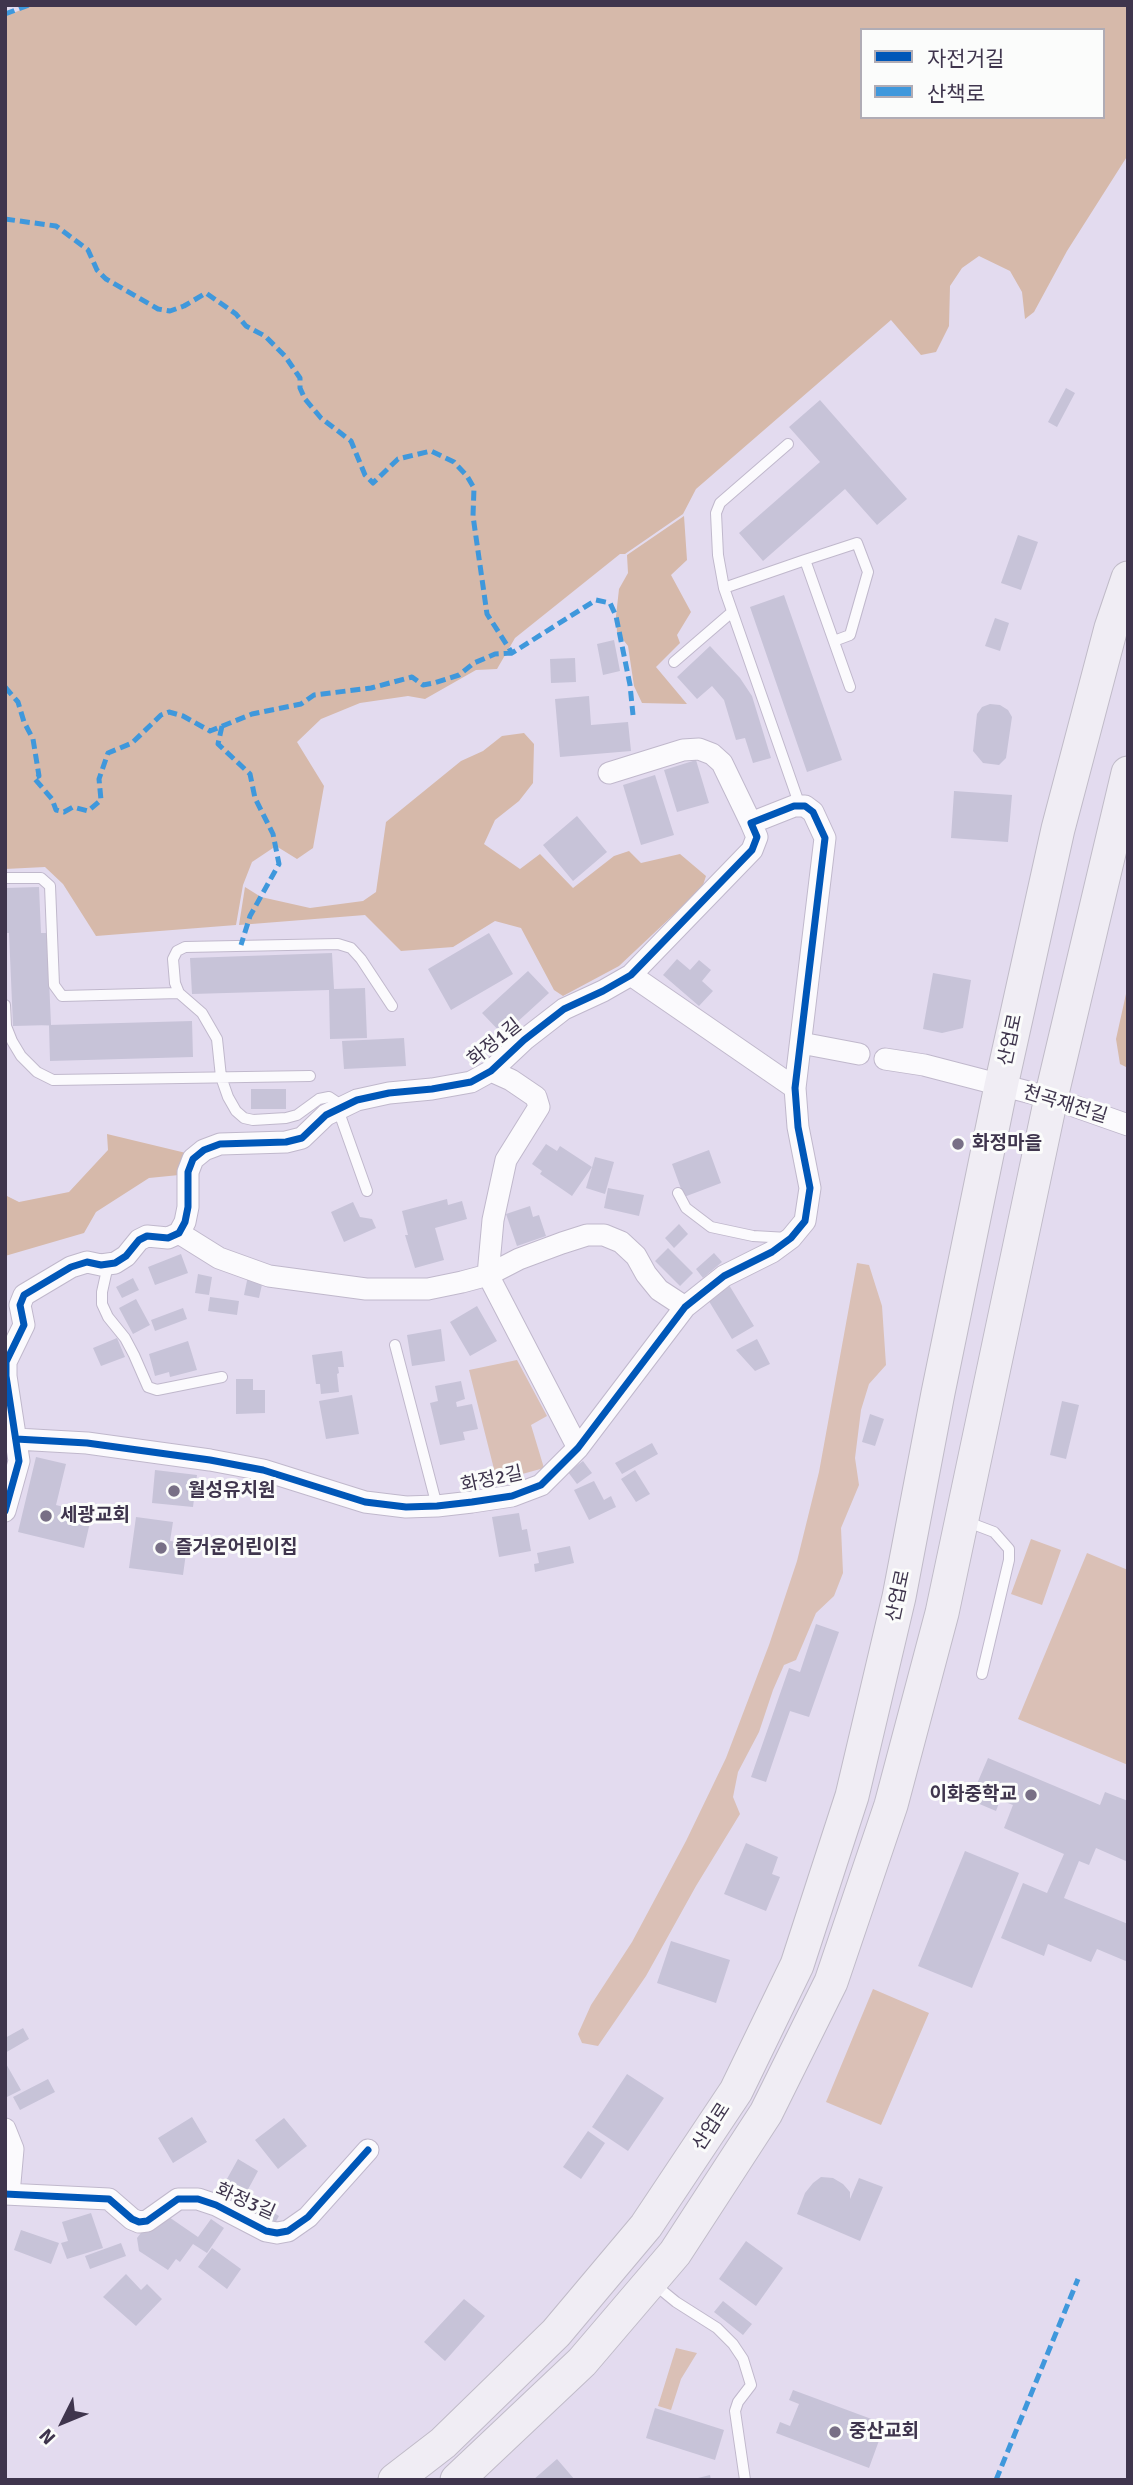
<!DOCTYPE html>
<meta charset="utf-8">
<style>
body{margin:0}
#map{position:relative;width:1133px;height:2485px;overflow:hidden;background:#e3dbef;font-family:Signika,"Noto Sans KR",sans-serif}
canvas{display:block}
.frame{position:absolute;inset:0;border:7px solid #3f354d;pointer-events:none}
.legend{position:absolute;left:860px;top:28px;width:245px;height:91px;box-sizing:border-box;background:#fbfcfb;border:2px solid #b0acb5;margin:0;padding:9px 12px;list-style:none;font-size:21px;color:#3f354d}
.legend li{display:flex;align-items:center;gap:14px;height:35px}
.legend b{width:35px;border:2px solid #b0acb5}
.north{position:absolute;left:28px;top:2387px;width:70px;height:70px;-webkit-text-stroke:5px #fbfcfb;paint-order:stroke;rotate:227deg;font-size:19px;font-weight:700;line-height:28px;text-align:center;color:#3f354d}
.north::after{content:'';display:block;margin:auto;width:24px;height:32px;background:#3f354d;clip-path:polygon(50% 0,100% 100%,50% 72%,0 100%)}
</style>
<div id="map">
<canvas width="1133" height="2485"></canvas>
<div class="frame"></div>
<ul class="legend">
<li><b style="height:9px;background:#0057b8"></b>자전거길</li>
<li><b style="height:9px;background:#3f98dc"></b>산책로</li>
</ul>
<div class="north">N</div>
</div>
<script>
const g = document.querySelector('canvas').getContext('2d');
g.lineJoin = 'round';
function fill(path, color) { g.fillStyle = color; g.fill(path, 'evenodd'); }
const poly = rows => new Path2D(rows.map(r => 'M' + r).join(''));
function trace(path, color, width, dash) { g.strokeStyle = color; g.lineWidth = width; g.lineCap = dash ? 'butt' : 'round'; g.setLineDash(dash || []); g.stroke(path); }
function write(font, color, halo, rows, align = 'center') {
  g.font = font + ' Signika,"Noto Sans KR",sans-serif'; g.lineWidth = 6; g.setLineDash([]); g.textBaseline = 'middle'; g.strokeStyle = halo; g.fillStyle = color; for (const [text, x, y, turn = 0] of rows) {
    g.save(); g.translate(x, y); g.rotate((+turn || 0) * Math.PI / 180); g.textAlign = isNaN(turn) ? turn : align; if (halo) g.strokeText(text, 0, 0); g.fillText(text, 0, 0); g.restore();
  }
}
fill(poly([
 [857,1263,869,1265,882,1306,886,1365,869,1384,861,1410,855,1458,859,1485,841,1528,843,1573,834,1596,816,1613,796,1660,784,1665,773,1690,759,1732,738,1772,733,1797,740,1814,696,1886,646,1976,598,2046,582,2043,578,2034,591,2005,632,1942,686,1841,726,1758,769,1645,797,1561,819,1472],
 [517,1360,547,1416,531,1425,544,1468,497,1481,469,1370],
 [1031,1539,1061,1550,1042,1605,1011,1594],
 [1087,1553,1128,1570,1128,1765,1018,1719],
 [873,1989,929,2013,881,2125,826,2102],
 [676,2348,697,2353,681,2379,671,2410,658,2406]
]), '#dac0b6');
fill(poly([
 [34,5,1128,5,1128,155,1067,251,1034,312,1025,319,1022,292,1010,271,979,256,962,268,950,286,949,326,936,352,921,355,891,320,696,489,683,514,625,554,620,554,515,638,497,669,476,670,425,699,408,696,360,703,321,719,297,742,324,786,313,848,297,859,276,846,252,862,243,885,236,925,96,936,63,884,45,867,5,869,5,16],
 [862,30,1103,30,1103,117,862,117],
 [684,516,687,560,671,575,691,612,677,635,680,643,656,667,687,704,642,703,634,686,628,646,617,632,616,616,619,589,628,573,627,555],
 [524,733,534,744,533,783,519,801,495,820,484,844,520,869,540,854,573,888,614,856,629,851,641,863,680,854,706,876,702,888,619,966,563,996,554,990,521,928,495,921,453,947,401,951,365,915,239,925,245,887,261,897,310,908,363,901,376,892,386,822,461,761,483,751,502,736],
 [1128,985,1128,1068,1120,1064,1116,1039],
 [107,1134,186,1153,179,1175,149,1178,96,1212,84,1233,5,1256,5,1195,19,1202,69,1192,108,1150]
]), '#d6b9aa');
fill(poly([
 [1066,388,1075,393,1057,427,1048,422],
 [820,400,907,499,877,525,845,489,763,561,739,533,820,462,789,427],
 [1018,535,1038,542,1021,590,1001,583],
 [784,595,842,760,807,772,750,607],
 [995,618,1009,623,1000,651,985,646],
 [614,640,620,671,603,675,597,644],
 [710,646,740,678,752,696,771,758,753,763,745,738,736,740,724,700,712,686,697,699,677,677],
 [575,658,576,682,551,683,550,659],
 [589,696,591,725,628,722,631,751,560,757,555,699],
 [990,704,1000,705,1008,710,1012,717,1006,758,999,765,983,763,973,751,977,714,982,707],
 [696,760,709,803,677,812,664,770],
 [655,775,674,835,641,845,623,785],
 [954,791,1012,795,1008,842,951,838],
 [577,816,607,852,573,881,543,845],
 [39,887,41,933,47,933,51,1025,13,1026,9,933,5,933,5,888],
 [489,933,513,974,451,1010,428,969],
 [332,953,334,989,365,988,367,1038,330,1039,329,990,192,994,190,958],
 [677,959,690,970,699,960,711,970,702,981,713,991,699,1006,663,975],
 [528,971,549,993,503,1035,482,1013],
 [933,973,971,980,963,1028,942,1033,923,1029],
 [192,1021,193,1057,50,1061,49,1025],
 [404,1038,406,1066,344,1069,342,1041],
 [251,1089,286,1089,286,1109,251,1109],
 [546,1144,557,1151,560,1146,592,1167,572,1196,540,1174,542,1171,532,1164],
 [709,1150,721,1183,684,1197,672,1164],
 [595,1157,614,1162,605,1194,586,1188],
 [608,1188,644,1195,639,1216,604,1208],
 [447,1199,448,1205,462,1201,467,1219,435,1228,444,1260,415,1268,405,1235,408,1235,402,1211],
 [353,1202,360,1217,372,1219,376,1228,344,1242,331,1212],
 [530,1206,533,1217,539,1215,546,1236,517,1246,506,1214],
 [679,1224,688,1234,674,1248,665,1238],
 [668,1248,693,1273,680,1286,655,1261],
 [714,1253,722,1262,703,1278,696,1269],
 [181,1254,188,1273,155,1285,148,1267],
 [198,1274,212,1277,209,1295,195,1293],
 [248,1276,263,1280,259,1298,244,1295],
 [133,1278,139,1290,122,1298,116,1287],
 [729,1285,754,1326,732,1339,707,1298],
 [210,1297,239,1301,237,1315,208,1311],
 [136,1299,150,1325,133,1334,119,1308],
 [477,1306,497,1341,470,1356,450,1322],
 [183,1308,187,1319,155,1331,151,1320],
 [441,1329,445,1361,412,1366,407,1335],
 [117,1338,125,1357,101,1366,93,1348],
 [757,1339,770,1364,755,1371,736,1350],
 [188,1341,197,1370,170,1377,169,1372,155,1376,149,1354],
 [342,1351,344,1367,338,1367,339,1373,337,1374,339,1392,321,1394,320,1384,316,1384,312,1355],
 [236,1379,253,1379,253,1390,265,1390,265,1413,236,1414],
 [461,1381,465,1399,456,1402,457,1407,472,1404,478,1429,463,1432,465,1440,440,1445,430,1403,438,1401,435,1386],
 [352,1395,359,1434,326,1439,319,1401],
 [1062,1401,1079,1405,1066,1459,1050,1455],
 [870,1414,884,1419,875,1446,862,1442],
 [652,1443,658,1454,622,1474,615,1463],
 [36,1457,66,1464,56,1505,92,1514,84,1548,18,1532],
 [583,1461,592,1473,577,1484,568,1472],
 [155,1470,197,1475,193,1507,152,1503],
 [635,1470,650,1494,636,1502,621,1479],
 [594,1481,604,1500,611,1496,616,1507,589,1520,574,1490],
 [519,1513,522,1530,527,1529,531,1551,499,1557,492,1517],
 [136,1517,173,1522,170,1541,178,1542,177,1552,186,1553,183,1575,129,1568],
 [570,1546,574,1563,535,1572,534,1564,539,1563,537,1553],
 [816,1624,839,1632,809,1717,790,1711,766,1782,751,1777,789,1668,800,1672],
 [988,1758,1100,1805,1105,1792,1128,1801,1128,1862,1096,1848,1089,1865,1079,1861,1064,1898,1128,1924,1128,1962,1097,1949,1091,1962,1048,1944,1044,1956,1001,1938,1023,1883,1047,1893,1064,1854,1004,1828,1013,1805,1000,1800,996,1811,970,1800],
 [746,1843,778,1857,772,1874,780,1877,766,1911,724,1894],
 [965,1851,1019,1873,972,1988,918,1966],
 [671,1941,730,1960,716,2003,657,1983],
 [23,2028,29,2039,5,2053,5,2038],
 [5,2062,21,2090,5,2098],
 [627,2074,664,2098,628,2151,592,2127],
 [48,2079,55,2092,20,2110,13,2097],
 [192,2117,207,2142,173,2163,158,2138],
 [284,2118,307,2146,278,2169,255,2140],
 [588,2131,605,2143,581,2179,563,2167],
 [238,2159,258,2171,245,2195,279,2216,273,2227,218,2195],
 [821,2177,833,2178,843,2184,850,2192,850,2199,859,2178,883,2187,860,2241,797,2214,805,2193,813,2183],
 [91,2213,103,2248,67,2259,61,2243,68,2241,62,2222],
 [166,2215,198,2237,211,2219,224,2228,207,2253,193,2244,180,2262,176,2259,168,2270,139,2251,137,2238,144,2229],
 [21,2230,59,2243,51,2264,14,2250],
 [746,2241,783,2268,756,2306,719,2279],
 [121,2243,126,2256,90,2269,85,2256],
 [212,2248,241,2269,227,2289,198,2267],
 [126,2274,141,2290,147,2284,162,2299,136,2326,103,2297],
 [464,2299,485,2316,445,2361,424,2342],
 [723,2301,752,2324,743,2335,714,2312],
 [793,2390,885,2424,869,2468,776,2433,780,2422,790,2426,799,2404,789,2400],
 [655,2408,724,2430,715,2460,646,2438],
 [557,2459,575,2480,533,2480],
 [710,2475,711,2480,694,2480,694,2479]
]), '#c7c3d8');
const service = poly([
 [788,444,720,503,716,513,718,555,724,588,800,806],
 [805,560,857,543,868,572,850,635,834,641],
 [724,588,805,560,850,687],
 [674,662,732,612],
 [5,878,41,878,50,886,54,985,62,996,179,993],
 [5,1005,6,1026,12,1041,21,1056,37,1072,53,1080,310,1076],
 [367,1191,335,1101,329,1097,319,1099,297,1115,286,1118,253,1120,244,1118,236,1111,228,1097,221,1077,217,1039,202,1013,179,993,175,983,173,959,177,951,185,947,338,944,351,948,361,959,392,1006],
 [678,1193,686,1208,711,1227,753,1236,788,1238],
 [108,1265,102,1292,102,1304,108,1317,125,1338,134,1355,148,1387,157,1390,222,1377],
 [395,1345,437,1506],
 [965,1521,994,1532,1009,1549,1009,1560,982,1674],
 [654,2284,676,2302,717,2328,733,2344,743,2359,751,2385,738,2402,735,2411,745,2480]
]);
const minor = poly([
 [609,773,683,750,699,749,712,754,722,763,751,823],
 [631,975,795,1088],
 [801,1043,859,1054],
 [885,1059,924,1065,1051,1098,1128,1125],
 [491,1071,511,1080,536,1097,539,1107,506,1160,493,1220,488,1275,578,1448],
 [179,1233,219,1258,269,1276,366,1289,428,1289,462,1282,488,1275,519,1259,562,1243,587,1235,604,1235,621,1242,636,1256,646,1274,659,1290,685,1307],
 [5,1511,19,1461,6,1376,6,1362,24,1325,20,1305,24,1295,71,1267,87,1262,101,1265,115,1263,126,1256,139,1240,147,1236,168,1238,179,1233,185,1222,188,1207,188,1172,193,1159,204,1150,220,1144,286,1142,302,1138,326,1115,357,1100,389,1093,432,1089,471,1082,491,1071,524,1040,564,1009,603,991,631,975,752,850,757,837,751,823,794,806,805,806,813,812,825,838,795,1088,798,1127,810,1188,805,1221,791,1238,772,1252,724,1276,685,1307,578,1448,541,1485,512,1496,472,1502,437,1506,406,1507,365,1502,263,1470,210,1460,87,1443,16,1439],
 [5,2129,13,2149,9,2194],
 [5,2194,109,2199,132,2219,139,2222,147,2221,178,2199,198,2199,216,2205,266,2231,277,2233,288,2231,308,2217,368,2150]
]);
const primary = poly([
 [395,2480,443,2443,556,2333,646,2226,736,2091,797,1965,852,1796,899,1597,938,1393,1001,1086,1058,829,1111,628,1128,578],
 [457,2480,582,2362,675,2253,766,2113,831,1982,891,1805,942,1613,1051,1098,1128,773]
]);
trace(service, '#c0b8cc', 12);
trace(minor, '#c0b8cc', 23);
trace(primary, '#c0bbc8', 35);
trace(service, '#fbfafd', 10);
trace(minor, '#fbfafd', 21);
trace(primary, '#f0edf4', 33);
trace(poly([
 [5,14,29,5],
 [5,219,56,226,88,250,97,270,106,279,158,309,170,311,184,306,206,293,236,314,246,326,265,336,285,356,300,378,300,388,305,399,321,418,351,441,365,475,373,483,398,459,406,457,431,451,454,462,467,476,474,488,473,516,487,614,512,653,596,600,610,603,616,616,630,685,633,715],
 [5,687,18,702,24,722,33,739,39,776,34,778,52,799,56,810,64,812,73,807,88,811,101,800,99,779,108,753,132,743,161,715,169,712,183,716,210,731,252,714,301,704,314,695,371,688,412,677,423,685,434,683,459,675,474,663,495,654,512,653],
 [222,726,218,744,250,774,255,798,273,834,279,864,250,916,241,945],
 [996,2480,1078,2279]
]), '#3f98dc', 5, [10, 5]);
trace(poly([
 [5,1511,19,1461,6,1376,6,1362,24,1325,20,1305,24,1295,71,1267,87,1262,101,1265,115,1263,126,1256,139,1240,147,1236,168,1238,179,1233,185,1222,188,1207,188,1172,193,1159,204,1150,220,1144,286,1142,302,1138,326,1115,357,1100,389,1093,432,1089,471,1082,491,1071,524,1040,564,1009,603,991,631,975,752,850,757,837,751,823,794,806,805,806,813,812,825,838,795,1088,798,1127,810,1188,805,1221,791,1238,772,1252,724,1276,685,1307,578,1448,541,1485,512,1496,472,1502,437,1506,406,1507,365,1502,263,1470,210,1460,87,1443,16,1439],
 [5,2194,109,2199,132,2219,139,2222,147,2221,178,2199,198,2199,216,2205,266,2231,277,2233,288,2231,308,2217,368,2150]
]), '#0057b8', 7);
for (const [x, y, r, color] of [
 [958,1144,7,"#786f86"],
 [174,1491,7,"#786f86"],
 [46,1516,7,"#786f86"],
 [161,1548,7,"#786f86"],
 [1031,1795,7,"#786f86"],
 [835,2432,7,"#786f86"]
]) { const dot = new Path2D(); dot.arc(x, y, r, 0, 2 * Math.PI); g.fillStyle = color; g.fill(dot); trace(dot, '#fbfcfb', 2.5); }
write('19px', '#3f354d', '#fbfcfb', [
 ["산업로",1011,1040,-78],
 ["화정1길",495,1043,-39],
 ["천곡재전길",1065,1105,17],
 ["화정2길",492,1480,-12],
 ["산업로",899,1596,-78],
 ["산업로",712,2127,-57],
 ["화정3길",245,2202,24]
]);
write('bold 19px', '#3f354d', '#fbfcfb', [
 ["화정마을",972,1144],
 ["월성유치원",188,1491],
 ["세광교회",60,1516],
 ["즐거운어린이집",175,1548],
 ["이화중학교",1017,1795,"right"],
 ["중산교회",849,2432]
], 'left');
</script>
